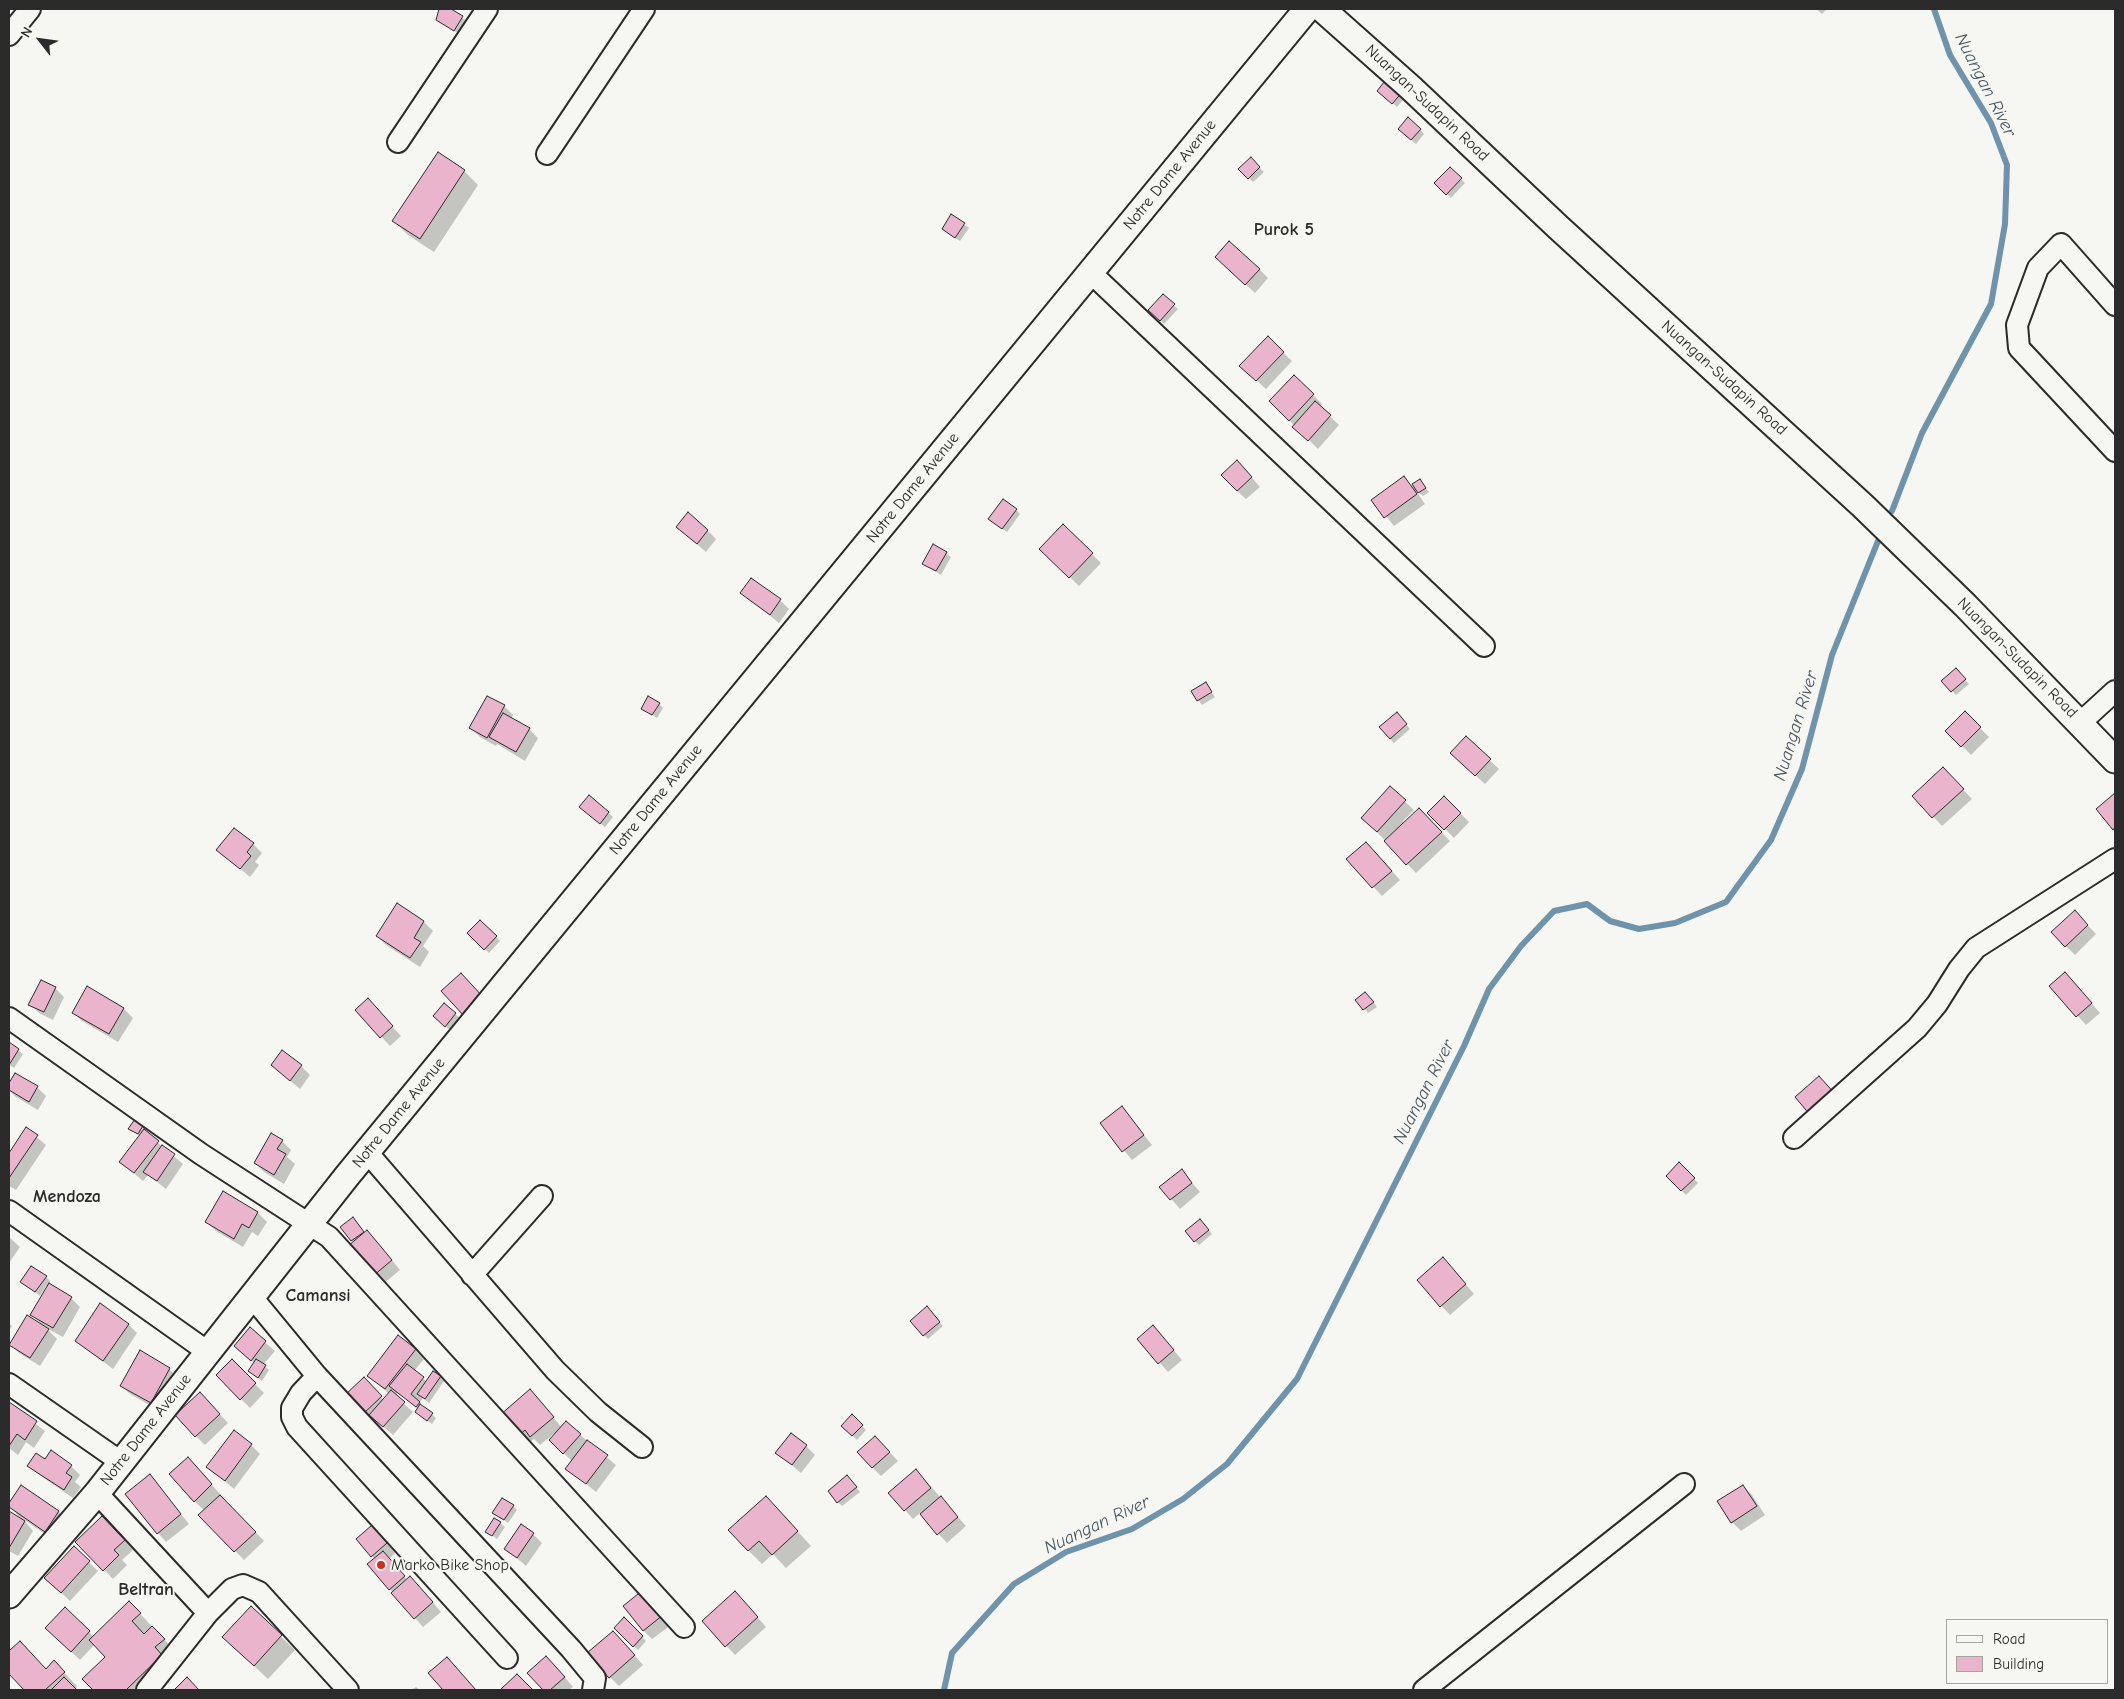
<!DOCTYPE html>
<style>
body{margin:0}
#map{position:relative;width:2124px;height:1699px;overflow:hidden;background:#f6f6f2;font-family:"Comic Neue",sans-serif}
canvas{display:block}
.frame{position:absolute;inset:0;border:10px solid #2b2b2b;pointer-events:none}
.legend{position:absolute;left:1946px;top:1619px;width:162px;height:65px;box-sizing:border-box;background:#f6f6f2;border:1px solid #a5a5a2;margin:0;padding:6px 9px;list-style:none;font-size:15px;color:#2b2b2b}
.legend li{display:flex;align-items:center;gap:10px;height:25px}
.legend b{width:25px;border:1px solid #a5a5a2}
.north{position:absolute;left:15px;top:15px;width:50px;height:50px;-webkit-text-stroke:4px #f6f6f2;paint-order:stroke;rotate:300deg;font-size:14px;font-weight:700;line-height:20px;text-align:center;color:#2b2b2b}
.north::after{content:'';display:block;margin:auto;width:18px;height:22px;background:#2b2b2b;clip-path:polygon(50% 0,100% 100%,50% 72%,0 100%)}
</style>
<div id="map">
<canvas width="2124" height="1699"></canvas>
<div class="frame"></div>
<ul class="legend">
<li><b style="height:6px;background:#f6f6f2"></b>Road</li>
<li><b style="height:14px;background:#eab4cc"></b>Building</li>
</ul>
<div class="north">N</div>
</div>
<script>
const g = document.querySelector('canvas').getContext('2d');
g.lineJoin = 'round';
function fill(path, color) { g.fillStyle = color; g.fill(path, 'evenodd'); }
const poly = rows => new Path2D(rows.map(r => 'M' + r).join(''));
function trace(path, color, width, dash) { g.strokeStyle = color; g.lineWidth = width; g.lineCap = dash ? 'butt' : 'round'; g.setLineDash(dash || []); g.stroke(path); }
function write(font, color, halo, rows, align = 'center') {
  g.font = font + ' "Comic Neue",sans-serif'; g.lineWidth = 4; g.setLineDash([]); g.textBaseline = 'middle'; g.strokeStyle = halo; g.fillStyle = color; for (const [text, x, y, turn = 0] of rows) {
    g.save(); g.translate(x, y); g.rotate((+turn || 0) * Math.PI / 180); g.textAlign = isNaN(turn) ? turn : align; if (halo) g.strokeText(text, 0, 0); g.fillText(text, 0, 0); g.restore();
  }
}
fill(poly([
 [440,9,449,9,467,21,459,34,438,19],
 [1816,9,1827,9,1822,14],
 [1378,91,1407,95,1397,107],
 [1420,130,1424,134,1416,144,1403,133],
 [438,154,464,171,478,185,434,252,408,235,394,221],
 [1251,159,1264,172,1253,182,1240,169],
 [1450,169,1465,183,1451,198,1436,183],
 [952,216,969,228,960,241,947,233],
 [1226,266,1259,269,1268,278,1255,293],
 [1163,296,1178,309,1164,324,1150,310],
 [1268,338,1292,361,1266,389,1241,366],
 [1294,376,1322,404,1320,407,1339,425,1318,449,1270,401],
 [1246,471,1260,487,1246,499,1237,491],
 [1404,478,1412,486,1420,481,1429,492,1423,496,1416,491,1425,504,1394,526,1373,500],
 [1016,510,1020,514,1007,532,994,523],
 [1063,526,1101,563,1079,586,1041,549],
 [707,530,716,539,706,552,686,535],
 [934,546,951,557,941,575,924,564],
 [742,593,780,600,789,609,779,623],
 [1956,670,1969,684,1956,695,1943,681],
 [1206,684,1215,697,1202,705,1192,692],
 [659,704,663,708,657,718,643,708],
 [504,706,513,715,511,719,529,729,538,738,525,761,497,744,496,746,480,737,471,728],
 [1965,713,1989,737,1971,755,1947,731],
 [1401,718,1410,729,1394,743,1390,739],
 [1466,738,1499,769,1485,784,1461,762],
 [1943,769,1972,799,1942,826,1914,796],
 [1390,788,1414,810,1403,821,1405,823,1428,818,1450,841,1416,873,1372,827],
 [589,797,613,817,605,827,585,811],
 [1444,797,1469,822,1454,838,1429,813],
 [253,844,262,853,255,862,259,865,250,877,218,850],
 [1375,852,1400,880,1382,896,1348,859],
 [397,905,424,922,433,931,423,946,429,952,420,967,386,945,377,936],
 [2075,912,2096,934,2075,955,2066,946],
 [480,921,500,941,489,953,469,933],
 [2074,983,2100,1013,2086,1025,2051,986],
 [55,988,64,997,53,1020,39,1013,30,1004],
 [88,988,124,1009,133,1018,118,1042,82,1021,73,1012],
 [1369,997,1377,1007,1368,1013,1357,1000],
 [444,1005,460,1018,450,1030,438,1020],
 [376,1009,401,1036,390,1046,356,1010],
 [9,1044,23,1054,14,1068,9,1065],
 [272,1065,301,1066,310,1075,300,1089],
 [15,1075,37,1087,46,1096,38,1110,16,1097,9,1090],
 [1122,1108,1152,1145,1132,1160,1102,1124],
 [143,1125,147,1129,145,1132,183,1164,166,1189,148,1175,143,1181,121,1162,140,1136,130,1129],
 [27,1129,46,1145,16,1190,9,1186,9,1155],
 [282,1141,291,1150,287,1157,295,1164,284,1184,264,1172,255,1163],
 [1679,1164,1698,1183,1686,1195,1668,1176],
 [1182,1171,1200,1192,1180,1209,1161,1187],
 [223,1193,258,1213,267,1222,258,1236,252,1232,243,1247,216,1231,207,1222],
 [357,1223,365,1234,376,1241,400,1270,383,1284,352,1241],
 [1204,1225,1212,1234,1199,1245,1195,1241],
 [9,1237,20,1247,9,1263],
 [1452,1268,1474,1294,1450,1315,1418,1281],
 [46,1277,50,1281,48,1284,71,1298,80,1307,63,1337,46,1328,57,1339,40,1366,19,1353,10,1344,42,1325,32,1315,48,1287,46,1286,40,1296,22,1282],
 [931,1312,943,1326,928,1339,924,1335],
 [9,1323,12,1326,9,1331],
 [128,1324,137,1333,113,1369,76,1341],
 [250,1329,275,1351,263,1365,269,1370,262,1381,249,1371,254,1363,245,1355],
 [1162,1336,1182,1360,1168,1372,1139,1339],
 [415,1350,424,1359,414,1371,427,1382,440,1377,444,1381,429,1403,423,1398,419,1403,436,1418,432,1424,421,1416,418,1409,398,1393,395,1396,413,1412,393,1435,375,1419,371,1423,346,1396,364,1379,384,1400,389,1394,369,1375],
 [232,1361,264,1393,250,1408,217,1375],
 [169,1369,178,1378,160,1411,130,1394,121,1385],
 [539,1400,562,1428,566,1423,616,1465,596,1492,567,1468,572,1461,559,1449,556,1432,540,1445,534,1439,526,1445,517,1436],
 [209,1403,228,1423,205,1445,196,1436],
 [9,1404,45,1431,34,1448,26,1442,18,1455,9,1448],
 [852,1416,866,1430,857,1440,843,1426],
 [251,1445,260,1454,234,1489,208,1467],
 [806,1446,815,1455,801,1473,777,1453],
 [884,1446,898,1461,881,1476,872,1467],
 [45,1461,71,1466,80,1475,75,1482,81,1487,73,1498,38,1474,29,1466],
 [197,1468,220,1494,219,1495,264,1541,244,1560,200,1515,205,1511,194,1501],
 [150,1476,189,1524,166,1542,158,1533],
 [925,1480,966,1526,947,1543,920,1513,913,1519,905,1510],
 [851,1481,860,1492,842,1506,838,1502],
 [1743,1486,1752,1495,1765,1515,1741,1531,1732,1522],
 [21,1487,58,1511,67,1520,54,1540,23,1519,33,1531,18,1556,9,1551,9,1512,21,1519,9,1505],
 [513,1506,517,1510,508,1523,494,1513],
 [780,1512,811,1546,786,1568,773,1554,762,1564,748,1550],
 [102,1518,133,1550,122,1560,127,1565,113,1579,77,1542],
 [495,1519,505,1527,497,1539,487,1531],
 [372,1526,395,1553,389,1559,407,1580,410,1577,419,1586,441,1612,423,1627,369,1565,375,1559,357,1539],
 [533,1534,542,1543,526,1566,506,1549],
 [74,1548,98,1571,70,1601,55,1587],
 [643,1592,671,1625,652,1639,643,1630],
 [129,1602,177,1653,154,1690,95,1690,84,1679,107,1657,95,1644,80,1660,56,1637,65,1609,94,1637],
 [744,1602,766,1627,735,1655,704,1621],
 [251,1608,295,1650,268,1679,238,1651],
 [624,1619,646,1641,638,1650,615,1628],
 [622,1641,643,1665,619,1686,610,1677],
 [9,1650,46,1670,54,1662,77,1686,75,1690,26,1690,9,1672],
 [555,1666,573,1687,569,1690,544,1690,529,1673],
 [416,1687,420,1690,411,1690]
]), '#0003');
trace(poly([
 [1892,511,1922,433,1991,304,2005,224,2007,165,1991,123,1950,55,1934,9],
 [944,1690,952,1653,1014,1584,1066,1552,1132,1529,1183,1499,1227,1464,1297,1379,1464,1046,1489,989,1521,946,1554,911,1587,904,1610,921,1639,929,1675,923,1726,902,1771,840,1802,769,1832,655,1878,541]
]), '#6f93aa', 6);
const building = poly([
 [439,9,451,9,463,16,454,31,436,20,439,9],
 [1388,77,1404,90,1392,104,1377,91,1388,77],
 [1408,117,1421,129,1411,140,1398,129,1408,117],
 [438,152,465,170,420,239,392,221,438,152],
 [1251,157,1260,167,1248,179,1238,169,1251,157],
 [1450,167,1462,178,1446,195,1434,183,1450,167],
 [951,214,965,223,955,238,942,229,951,214],
 [1229,241,1260,269,1245,285,1215,257,1229,241],
 [1163,294,1175,304,1160,321,1148,310,1163,294],
 [1268,336,1284,352,1256,381,1239,366,1268,336],
 [1294,375,1314,394,1289,421,1269,401,1294,375],
 [1315,401,1331,415,1308,441,1292,427,1315,401],
 [1237,460,1252,477,1237,491,1221,475,1237,460],
 [1404,476,1417,494,1384,518,1371,500,1404,476],
 [1420,479,1426,488,1418,493,1412,484,1420,479],
 [1003,499,1017,509,1002,529,988,519,1003,499],
 [688,512,708,530,697,544,676,527,688,512],
 [1063,524,1093,553,1069,578,1039,549,1063,524],
 [933,544,947,552,936,571,922,564,933,544],
 [751,578,781,599,770,615,740,593,751,578],
 [1956,668,1966,679,1951,692,1941,681,1956,668],
 [1206,682,1212,692,1197,701,1191,691,1206,682],
 [487,696,505,705,487,738,469,728,487,696],
 [648,696,660,703,652,715,641,709,648,696],
 [1965,711,1981,727,1961,747,1945,731,1965,711],
 [1397,712,1407,724,1390,739,1379,727,1397,712],
 [503,713,530,728,516,752,489,737,503,713],
 [1466,736,1491,759,1475,776,1450,753,1466,736],
 [1943,767,1964,789,1932,818,1912,796,1943,767],
 [1390,786,1406,800,1377,832,1361,818,1390,786],
 [2115,793,2115,827,2113,830,2096,809,2115,793],
 [589,795,609,812,600,824,579,807,589,795],
 [1444,796,1461,813,1444,830,1427,813,1444,796],
 [1419,808,1442,832,1406,865,1384,841,1419,808],
 [234,828,254,843,247,852,251,856,240,869,216,850,234,828],
 [1366,842,1392,871,1372,888,1346,859,1366,842],
 [397,903,424,921,414,938,421,942,410,958,376,936,397,903],
 [2075,910,2088,925,2065,947,2051,932,2075,910],
 [480,920,497,936,484,950,467,933,480,920],
 [2065,972,2092,1003,2076,1017,2049,986,2065,972],
 [461,973,484,998,464,1016,441,991,461,973],
 [41,980,56,987,44,1012,28,1005,41,980],
 [87,986,124,1008,109,1034,72,1013,87,986],
 [1365,992,1374,1002,1363,1010,1355,1000,1365,992],
 [368,998,393,1026,380,1038,355,1010,368,998],
 [444,1003,456,1013,445,1027,433,1016,444,1003],
 [9,1042,19,1049,9,1065,9,1042],
 [282,1050,302,1065,290,1081,271,1065,282,1050],
 [15,1073,38,1086,29,1102,9,1090,9,1083,15,1073],
 [1819,1076,1836,1095,1811,1116,1795,1097,1819,1076],
 [1122,1106,1144,1135,1122,1152,1100,1123,1122,1106],
 [135,1119,144,1124,138,1134,128,1129,135,1119],
 [26,1127,38,1135,9,1178,9,1153,26,1127],
 [144,1129,159,1141,134,1173,119,1162,144,1129],
 [271,1133,283,1140,277,1149,286,1154,274,1175,254,1163,271,1133],
 [162,1145,175,1154,157,1181,143,1172,162,1145],
 [1679,1162,1695,1178,1681,1191,1666,1176,1679,1162],
 [1182,1169,1192,1183,1170,1200,1159,1187,1182,1169],
 [223,1191,258,1212,249,1228,242,1224,234,1239,205,1222,223,1191],
 [353,1217,364,1232,351,1241,340,1227,353,1217],
 [1200,1219,1209,1230,1194,1242,1185,1231,1200,1219],
 [367,1230,392,1260,373,1276,348,1246,367,1230],
 [1443,1257,1466,1284,1440,1307,1417,1280,1443,1257],
 [31,1266,47,1276,35,1292,20,1282,31,1266],
 [49,1283,72,1297,53,1328,30,1315,49,1283],
 [100,1303,129,1324,103,1361,75,1341,100,1303],
 [927,1306,940,1322,923,1336,910,1321,927,1306],
 [27,1315,49,1329,30,1358,9,1345,27,1315],
 [1153,1325,1174,1350,1158,1364,1137,1339,1153,1325],
 [250,1327,266,1341,251,1361,234,1346,250,1327],
 [398,1335,416,1349,385,1389,367,1376,398,1335],
 [140,1350,170,1368,151,1403,120,1386,140,1350],
 [232,1359,256,1383,240,1400,216,1375,232,1359],
 [256,1359,266,1365,258,1378,248,1371,256,1359],
 [407,1364,424,1377,411,1394,420,1402,416,1407,389,1386,407,1364],
 [433,1371,441,1376,425,1399,417,1394,433,1371],
 [364,1377,382,1396,362,1415,344,1396,364,1377],
 [530,1389,554,1417,530,1437,525,1430,517,1437,499,1416,530,1389],
 [391,1390,405,1402,383,1427,369,1415,391,1390],
 [200,1392,220,1414,195,1437,175,1415,200,1392],
 [9,1402,37,1421,25,1440,17,1434,9,1446,9,1402],
 [420,1404,433,1413,427,1421,415,1412,420,1404],
 [852,1414,863,1425,852,1436,841,1426,852,1414],
 [566,1421,581,1434,563,1454,549,1440,566,1421],
 [234,1430,252,1444,225,1481,206,1467,234,1430],
 [791,1433,807,1445,792,1465,775,1453,791,1433],
 [875,1436,890,1452,872,1468,857,1452,875,1436],
 [587,1440,608,1455,586,1484,565,1469,587,1440],
 [51,1450,72,1465,66,1473,72,1477,64,1490,27,1466,36,1453,45,1459,51,1450],
 [188,1457,212,1484,194,1502,169,1474,188,1457],
 [916,1469,931,1488,904,1511,888,1493,916,1469],
 [150,1474,181,1514,157,1534,125,1494,150,1474],
 [847,1475,857,1487,837,1503,828,1491,847,1475],
 [21,1485,59,1511,45,1532,9,1507,9,1503,21,1485],
 [1743,1485,1757,1506,1731,1523,1717,1501,1743,1485],
 [220,1495,256,1532,234,1552,198,1515,220,1495],
 [766,1496,798,1531,772,1555,759,1541,748,1551,728,1530,766,1496],
 [941,1496,958,1517,937,1535,920,1514,941,1496],
 [502,1498,514,1505,504,1520,492,1513,502,1498],
 [9,1511,25,1521,9,1548,9,1511],
 [102,1516,125,1540,114,1550,119,1555,103,1571,75,1542,102,1516],
 [494,1518,501,1522,492,1536,485,1532,494,1518],
 [521,1524,534,1533,517,1558,504,1549,521,1524],
 [372,1525,387,1543,371,1557,356,1539,372,1525],
 [74,1546,90,1561,61,1593,44,1578,74,1546],
 [383,1551,405,1576,389,1590,367,1564,383,1551],
 [410,1576,433,1602,414,1619,391,1593,410,1576],
 [643,1590,663,1615,643,1631,623,1606,643,1590],
 [735,1591,758,1617,725,1647,702,1621,735,1591],
 [129,1601,141,1613,132,1621,144,1634,152,1626,165,1639,155,1647,162,1655,126,1690,93,1690,82,1679,105,1657,89,1640,129,1601],
 [251,1606,282,1635,254,1666,222,1637,251,1606],
 [65,1607,90,1631,71,1652,45,1628,65,1607],
 [624,1617,643,1636,633,1647,614,1628,624,1617],
 [613,1631,635,1655,609,1678,587,1653,613,1631],
 [20,1641,46,1669,54,1660,65,1672,45,1690,24,1690,9,1674,9,1649,10,1650,20,1641],
 [546,1656,565,1677,550,1690,543,1690,527,1673,546,1656],
 [447,1657,476,1690,443,1690,428,1673,447,1657],
 [517,1674,533,1690,500,1690,517,1674],
 [64,1677,77,1690,51,1690,64,1677],
 [187,1677,199,1690,174,1690,187,1677]
]);
fill(building, '#eab4cc');
trace(building, '#2b2b2b', 1);
const minor = poly([
 [9,35,30,9],
 [398,142,487,9],
 [547,154,644,9],
 [1090,272,1484,646],
 [2115,305,2061,244,2038,268,2017,325,2019,348,2115,451],
 [2080,723,2115,691],
 [9,1018,201,1154,329,1237,684,1627],
 [1794,1138,1917,1028,1937,1004,1959,969,1976,948,2115,859],
 [367,1152,555,1370,598,1412,642,1447],
 [9,1211,208,1352],
 [472,1275,542,1196],
 [252,1297,317,1376,571,1649,595,1678,593,1690],
 [317,1376,301,1393,292,1408,292,1417,297,1427,507,1658],
 [9,1384,121,1462],
 [97,1493,208,1613],
 [147,1690,208,1613,232,1589,243,1585,259,1592,348,1690],
 [1424,1690,1684,1484]
]);
const tertiary = poly([
 [1322,9,1411,88,1558,227,1863,506,1965,605,2115,760],
 [9,1595,97,1493,347,1176,1307,9]
]);
trace(minor, '#2b2b2b', 24);
trace(tertiary, '#2b2b2b', 29);
trace(minor, '#f6f6f2', 20);
trace(tertiary, '#f6f6f2', 25);
for (const [x, y, r, color] of [
 [381,1565,5,"#c8321e"]
]) { const dot = new Path2D(); dot.arc(x, y, r, 0, 2 * Math.PI); g.fillStyle = color; g.fill(dot); trace(dot, '#f6f6f2', 2); }
write('16px', '#2b2b2b', '#f6f6f2', [
 ["Nuangan-Sudapin Road",1427,103,43],
 ["Notre Dame Avenue",1170,175,-51],
 ["Nuangan-Sudapin Road",1724,378,42],
 ["Notre Dame Avenue",913,488,-51],
 ["Nuangan-Sudapin Road",2017,658,45],
 ["Notre Dame Avenue",656,800,-51],
 ["Notre Dame Avenue",399,1113,-51],
 ["Notre Dame Avenue",146,1430,-52]
]);
write('16px', '#2b2b2b', '#f6f6f2', [
 ["Marko Bike Shop",391,1565]
], 'left');
write('italic 18px', '#485660', '#f6f6f2', [
 ["Nuangan River",1985,85,63],
 ["Nuangan River",1796,726,-73],
 ["Nuangan River",1424,1092,-63],
 ["Nuangan River",1097,1525,-25]
]);
write('bold 18px', '#2b2b2b', '#f6f6f2', [
 ["Purok 5",1284,230],
 ["Mendoza",67,1197],
 ["Camansi",318,1296],
 ["Beltran",146,1590]
]);
</script>
